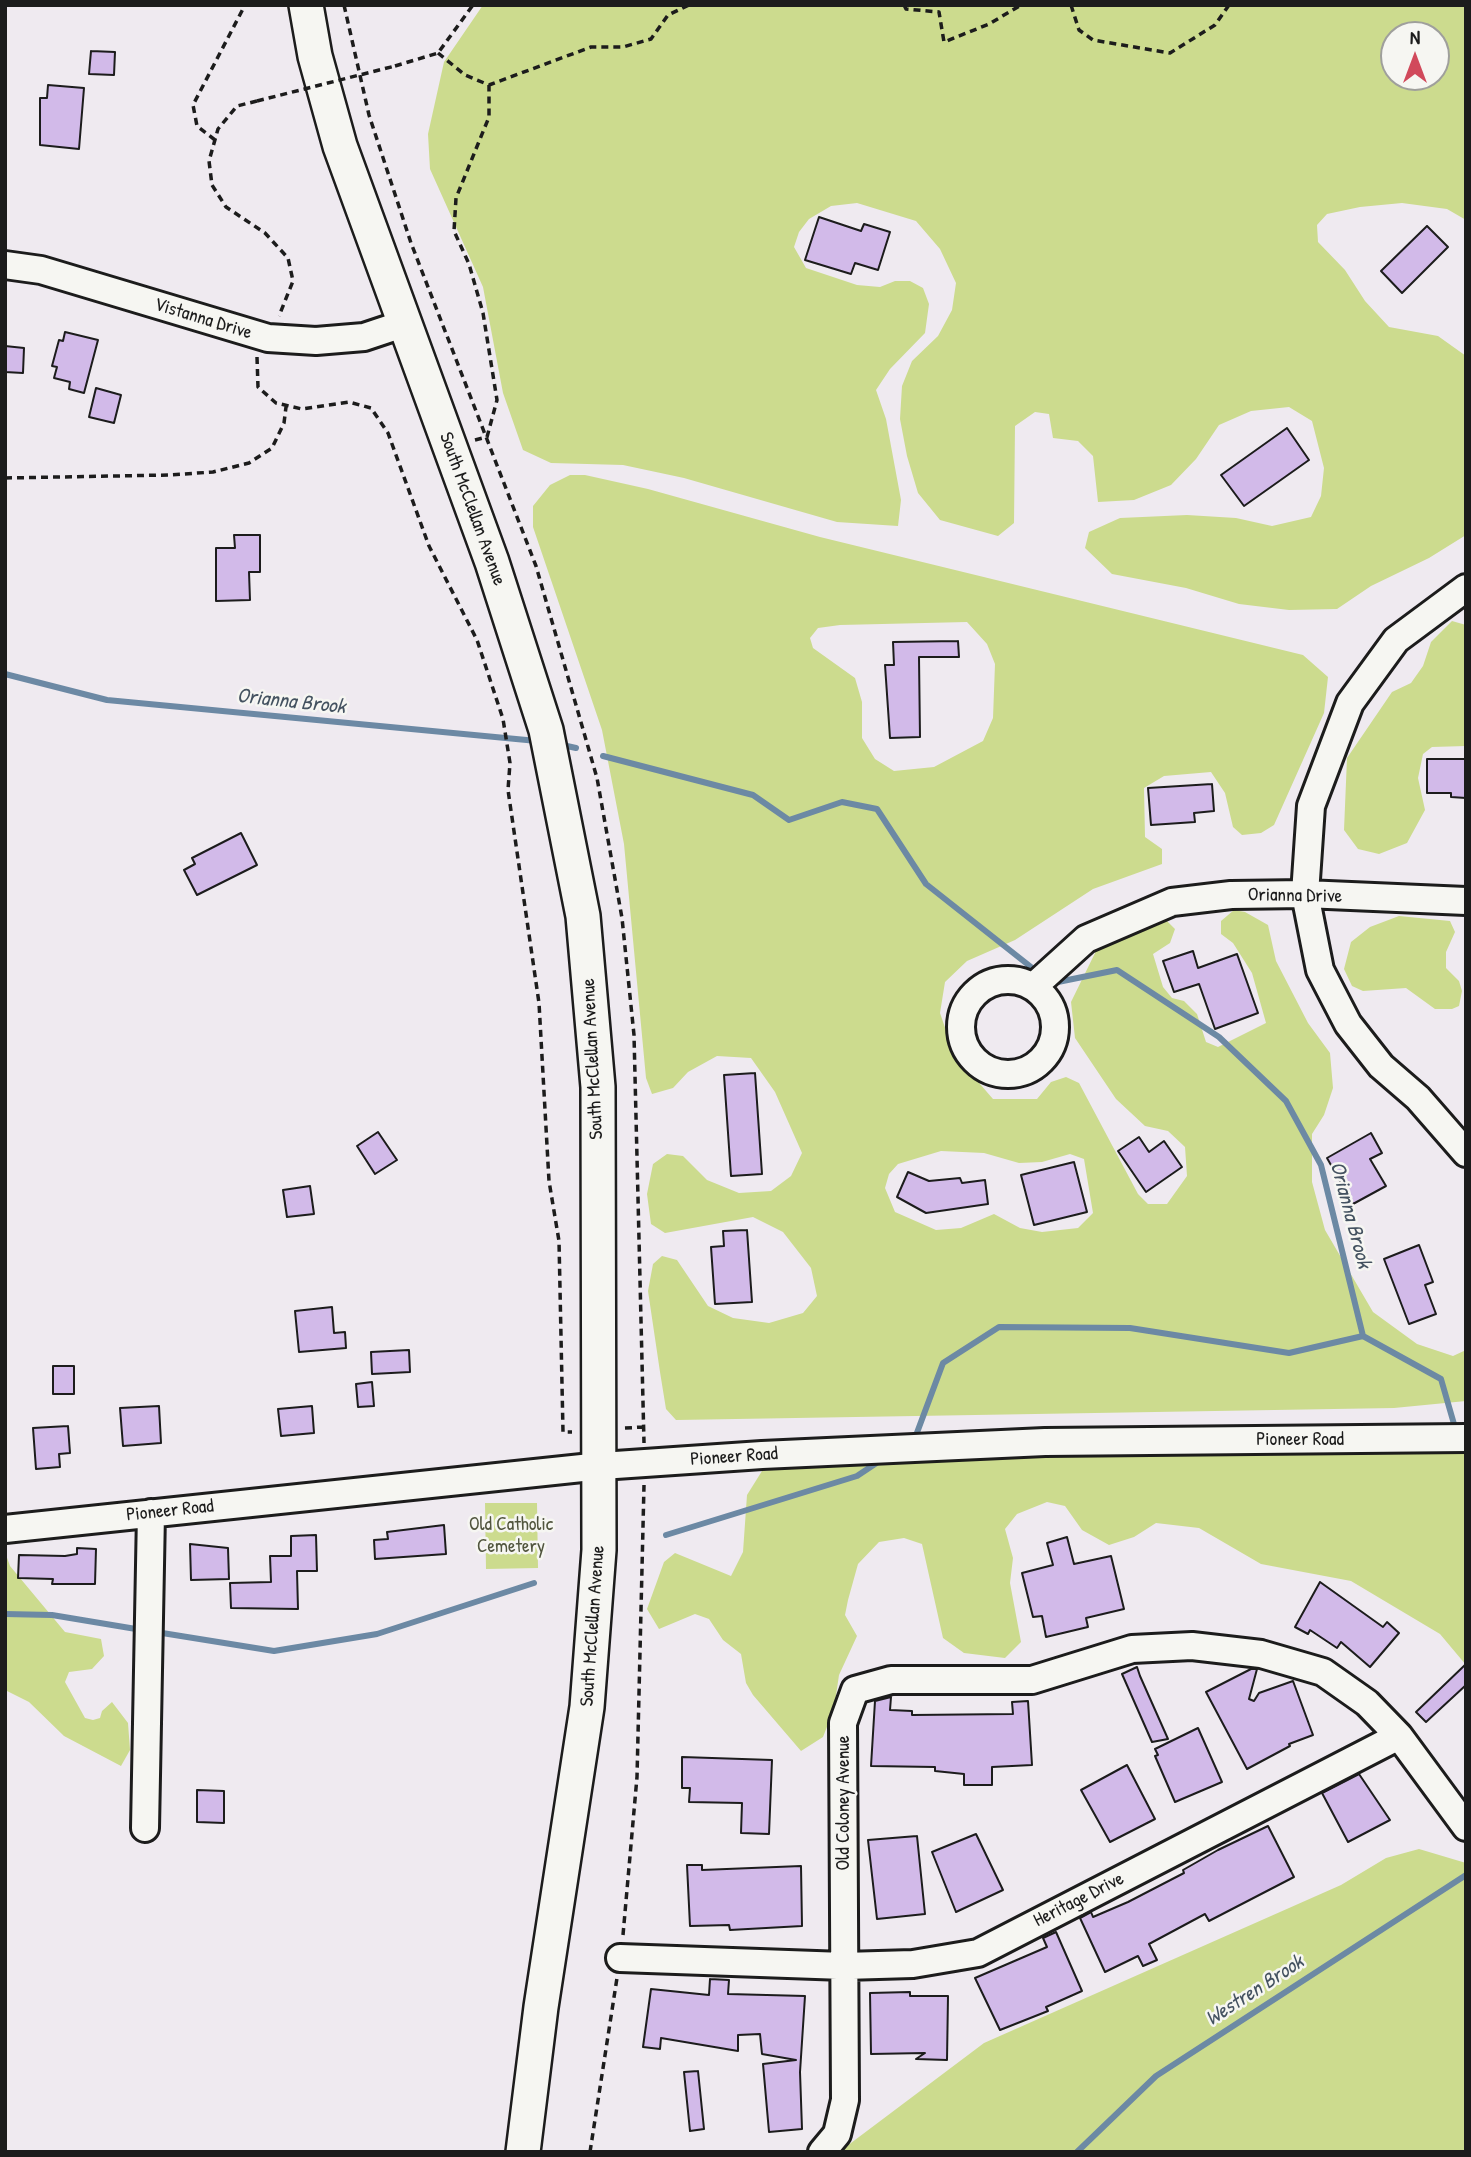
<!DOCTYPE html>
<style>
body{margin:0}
#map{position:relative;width:1471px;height:2157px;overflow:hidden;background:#efeaf0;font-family:"Patrick Hand",sans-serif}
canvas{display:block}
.frame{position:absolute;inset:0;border:7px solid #1c1c1c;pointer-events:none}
.north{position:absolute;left:1380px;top:21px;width:70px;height:70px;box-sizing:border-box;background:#f6f6f2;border:2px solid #9f9f9c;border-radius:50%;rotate:0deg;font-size:19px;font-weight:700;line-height:28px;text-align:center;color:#1c1c1c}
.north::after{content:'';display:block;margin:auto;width:24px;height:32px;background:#d1495b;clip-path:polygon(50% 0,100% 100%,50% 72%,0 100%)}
</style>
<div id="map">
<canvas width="1471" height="2157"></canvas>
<div class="frame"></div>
<div class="north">N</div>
</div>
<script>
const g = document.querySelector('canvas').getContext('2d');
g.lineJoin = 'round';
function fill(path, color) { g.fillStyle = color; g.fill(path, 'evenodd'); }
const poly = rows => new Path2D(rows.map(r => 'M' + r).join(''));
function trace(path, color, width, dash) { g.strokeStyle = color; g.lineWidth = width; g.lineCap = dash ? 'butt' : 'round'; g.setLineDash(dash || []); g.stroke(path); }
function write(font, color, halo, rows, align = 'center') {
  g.font = font + ' "Patrick Hand",sans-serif'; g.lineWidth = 5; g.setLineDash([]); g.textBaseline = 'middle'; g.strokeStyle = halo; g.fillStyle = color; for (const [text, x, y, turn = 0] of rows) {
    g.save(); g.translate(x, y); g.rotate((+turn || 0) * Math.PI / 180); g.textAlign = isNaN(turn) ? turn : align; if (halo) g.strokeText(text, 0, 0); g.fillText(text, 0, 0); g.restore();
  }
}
fill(poly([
 [483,5,1466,5,1466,220,1447,209,1402,203,1360,207,1327,214,1317,225,1318,242,1345,270,1365,301,1389,327,1438,336,1466,356,1466,535,1429,558,1371,586,1337,609,1289,610,1239,604,1186,588,1112,574,1085,548,1089,532,1120,518,1187,515,1236,518,1272,526,1311,517,1321,496,1324,468,1312,421,1289,407,1251,411,1219,425,1196,459,1171,485,1134,500,1098,502,1093,456,1078,441,1053,438,1049,414,1035,412,1015,426,1014,523,998,536,940,520,918,493,907,456,900,419,902,386,912,361,938,336,952,310,956,283,940,249,916,221,857,203,831,206,809,219,799,232,794,247,806,268,857,285,880,287,895,281,910,281,923,288,929,304,925,333,890,369,876,390,886,419,901,500,898,526,837,522,684,478,623,465,551,463,523,450,503,393,483,287,430,169,428,134,444,62],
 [1436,35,1436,77,1394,77,1394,35],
 [570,475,585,475,648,489,820,537,1303,655,1328,677,1324,713,1274,825,1261,833,1242,835,1233,827,1225,793,1211,772,1164,776,1144,788,1145,837,1162,849,1162,864,1093,889,1015,940,967,961,945,982,940,1013,954,1054,993,1099,1037,1099,1051,1082,1066,1077,1079,1083,1138,1194,1148,1204,1167,1204,1187,1176,1185,1147,1168,1131,1145,1126,1116,1099,1075,1038,1071,1002,1096,951,1125,931,1163,917,1175,929,1170,943,1153,954,1163,987,1172,998,1184,1001,1197,1014,1206,1042,1218,1047,1266,1023,1252,973,1233,943,1221,934,1221,921,1234,910,1245,912,1268,925,1276,961,1308,1023,1330,1053,1333,1088,1324,1115,1312,1134,1312,1182,1325,1230,1373,1312,1417,1344,1453,1356,1466,1350,1466,1401,1394,1408,676,1420,666,1409,660,1372,648,1291,653,1264,662,1256,677,1260,708,1306,733,1318,769,1323,803,1313,817,1296,811,1268,783,1232,753,1217,665,1233,651,1224,647,1194,653,1164,667,1154,683,1156,707,1180,739,1193,771,1191,791,1176,802,1153,775,1092,751,1058,717,1056,688,1072,673,1088,652,1094,646,1078,624,844,602,730,533,527,533,506,550,485],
 [967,622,987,644,995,664,993,718,983,741,934,767,894,771,875,759,862,738,862,702,855,678,813,648,810,638,818,628,840,625],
 [941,1151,984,1153,1019,1163,1042,1162,1070,1154,1084,1159,1093,1213,1078,1228,1042,1232,1020,1228,994,1214,961,1228,936,1230,895,1212,885,1188,889,1174,898,1164],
 [1452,621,1466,625,1466,746,1432,747,1423,754,1418,778,1425,810,1407,843,1379,854,1358,849,1344,830,1347,758,1392,692,1411,683,1423,666,1431,642],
 [1399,916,1450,921,1455,932,1446,952,1446,968,1459,981,1462,991,1459,1006,1452,1009,1435,1009,1406,988,1363,991,1352,986,1344,969,1351,942,1370,927],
 [1466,1446,1466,1665,1440,1634,1351,1581,1261,1564,1199,1528,1156,1523,1134,1537,1109,1545,1082,1530,1065,1506,1047,1502,1017,1514,1005,1529,1013,1558,1010,1583,1021,1642,1005,1658,964,1653,943,1638,922,1544,904,1538,879,1542,858,1564,848,1600,845,1615,857,1636,839,1675,834,1709,823,1737,801,1751,753,1695,746,1683,741,1654,723,1640,709,1619,695,1614,659,1629,647,1609,664,1562,675,1553,731,1576,743,1552,747,1495,762,1471,847,1459],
 [485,1503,537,1503,538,1568,486,1569],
 [5,1552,10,1566,65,1632,101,1639,104,1656,92,1669,69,1672,65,1682,85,1718,93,1720,100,1718,102,1711,112,1702,128,1723,130,1750,121,1766,64,1736,29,1702,5,1690],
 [1419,1849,1466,1863,1466,2152,839,2152,984,2043,1341,1885,1386,1858]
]), '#ccdb8e');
trace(poly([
 [5,674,107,700,537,741],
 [558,744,576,748],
 [603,756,753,795,789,820,842,802,877,809,926,884,1031,967],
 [1053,983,1117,970,1219,1037,1286,1101,1321,1165,1363,1336,1441,1379,1456,1431],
 [915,1438,943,1363,999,1327,1130,1328,1289,1353,1363,1336],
 [666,1535,857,1476,878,1462],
 [5,1614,52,1615,142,1630],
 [156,1632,274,1651,377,1634,534,1583],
 [1077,2152,1156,2076,1466,1875]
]), '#6c89a4', 6);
const building = poly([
 [91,51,115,52,114,75,89,74,91,51],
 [48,85,84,88,79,149,40,145,40,98,47,98,48,85],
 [819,217,861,231,864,224,890,232,878,270,855,263,851,274,805,260,819,217],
 [1427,226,1448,247,1402,293,1381,271,1427,226],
 [65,332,98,340,84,393,69,389,70,382,54,378,57,367,52,366,59,340,63,341,65,332],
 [5,346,24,348,23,373,5,372,5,346],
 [96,388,121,395,114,423,89,417,96,388],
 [1287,428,1309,460,1244,506,1221,475,1287,428],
 [234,535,260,535,260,572,249,572,250,600,216,601,216,548,235,548,234,535],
 [958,641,959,657,919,657,920,737,890,738,885,665,894,665,893,642,958,641],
 [1427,759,1466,759,1466,798,1451,797,1451,793,1427,793,1427,759],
 [1212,784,1214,811,1194,813,1195,822,1151,825,1148,788,1212,784],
 [241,833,257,865,197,895,184,870,195,864,192,858,241,833],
 [1193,951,1198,968,1237,954,1258,1013,1215,1029,1199,984,1174,992,1163,961,1193,951],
 [755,1073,762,1174,731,1176,724,1075,755,1073],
 [378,1132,397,1160,375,1174,357,1146,378,1132],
 [1371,1133,1382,1153,1370,1159,1386,1186,1353,1204,1327,1158,1371,1133],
 [1139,1137,1149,1152,1164,1141,1182,1167,1146,1192,1118,1151,1139,1137],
 [1074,1162,1087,1212,1034,1225,1021,1175,1074,1162],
 [908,1172,929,1181,960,1178,962,1183,985,1180,988,1204,926,1213,897,1197,908,1172],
 [310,1186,314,1214,287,1217,283,1190,310,1186],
 [747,1230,752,1302,715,1304,711,1247,724,1246,723,1231,747,1230],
 [1419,1245,1433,1282,1425,1285,1436,1314,1409,1324,1384,1259,1419,1245],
 [332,1307,334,1333,345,1332,346,1348,299,1352,295,1311,332,1307],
 [409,1350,410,1372,372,1374,371,1352,409,1350],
 [53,1366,74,1366,74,1394,53,1394,53,1366],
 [372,1382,374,1406,358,1407,356,1384,372,1382],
 [159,1406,161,1443,123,1446,120,1408,159,1406],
 [312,1406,314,1433,281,1436,278,1409,312,1406],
 [68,1426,70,1453,59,1454,60,1467,36,1469,33,1428,68,1426],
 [444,1525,446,1554,375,1559,374,1540,388,1539,387,1532,444,1525],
 [316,1535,317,1571,297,1571,298,1609,231,1608,230,1583,271,1582,270,1556,291,1556,291,1536,316,1535],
 [1067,1537,1074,1564,1111,1556,1124,1609,1086,1618,1088,1627,1046,1637,1042,1616,1033,1617,1022,1573,1053,1565,1047,1543,1067,1537],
 [190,1544,228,1548,229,1579,191,1580,190,1544],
 [77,1548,96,1549,95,1584,52,1584,53,1579,18,1578,19,1555,65,1556,77,1554,77,1548],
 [1320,1582,1383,1627,1387,1622,1399,1633,1370,1667,1341,1642,1337,1648,1310,1630,1308,1634,1295,1627,1320,1582],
 [1466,1664,1466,1685,1426,1722,1416,1712,1466,1664],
 [1137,1667,1140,1676,1168,1739,1152,1742,1122,1674,1137,1667],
 [1251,1669,1257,1669,1249,1699,1254,1701,1259,1693,1293,1681,1313,1735,1289,1744,1290,1746,1247,1769,1206,1692,1251,1669],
 [891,1697,890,1710,912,1711,912,1715,1013,1714,1012,1702,1028,1701,1032,1765,992,1767,992,1785,964,1785,964,1774,935,1771,935,1767,871,1766,875,1701,891,1697],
 [1198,1728,1222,1782,1175,1802,1155,1756,1158,1755,1155,1749,1198,1728],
 [682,1757,772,1760,769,1834,741,1833,742,1803,689,1802,690,1788,682,1788,682,1757],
 [1127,1765,1155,1819,1110,1842,1081,1790,1127,1765],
 [1359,1774,1390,1820,1348,1842,1322,1793,1359,1774],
 [197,1790,224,1791,224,1823,197,1822,197,1790],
 [1268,1826,1294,1877,1209,1921,1205,1914,1149,1944,1157,1960,1143,1966,1138,1956,1105,1972,1080,1918,1091,1912,1093,1917,1128,1902,1184,1873,1183,1870,1218,1850,1268,1826],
 [976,1834,1003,1890,956,1912,932,1852,976,1834],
 [917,1836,925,1914,877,1919,868,1840,917,1836],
 [687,1865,702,1865,702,1870,801,1866,802,1926,730,1930,729,1925,690,1926,687,1865],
 [1056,1932,1082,1991,1046,2007,1048,2011,1000,2030,975,1978,1047,1947,1043,1938,1056,1932],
 [710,1979,729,1980,728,1994,805,1996,800,2072,802,2129,769,2132,763,2064,796,2060,762,2054,760,2034,738,2035,738,2051,661,2038,660,2049,643,2047,651,1989,709,1995,710,1979],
 [910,1992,910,1996,948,1996,947,2060,916,2059,925,2053,871,2054,870,1993,910,1992],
 [698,2071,704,2129,690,2131,684,2072,698,2071]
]);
fill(building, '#d2bae9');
trace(building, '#1c1c1c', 2);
const minor = poly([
 [5,265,41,270,268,338,316,341,364,337,403,324],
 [1466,588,1396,640,1350,703,1311,806,1305,894,1320,970,1348,1024,1381,1066,1418,1098,1466,1153],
 '961 1027a47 47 0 1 1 94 0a47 47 0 1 1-94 0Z',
 [1033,987,1086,939,1172,902,1231,895,1305,894,1466,901],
 [5,1529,601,1466,762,1455,1045,1442,1466,1438],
 [145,1828,151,1513],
 [620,1958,844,1966,913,1964,978,1953,1399,1736,1466,1827],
 [822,2152,837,2134,845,2100,843,1723,855,1690,891,1680,1032,1680,1132,1649,1192,1646,1261,1654,1323,1672,1367,1703,1399,1736]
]);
const major = poly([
 [306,5,315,56,340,146,492,562,546,730,583,916,598,1087,599,1550,587,1707,541,2007,523,2152]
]);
trace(minor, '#1c1c1c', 32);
trace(major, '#1c1c1c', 38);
trace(poly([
 [344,5,369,115,411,243,536,566,597,778,622,918,634,1035,644,1443],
 [904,5,906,9,939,12,944,42,989,24,1021,5],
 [1071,5,1079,30,1093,40,1170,53,1215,25,1229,5],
 [438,53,465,75,489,85,591,47,623,47,651,39,668,15,689,5],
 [395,66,438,53,473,5],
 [257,101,237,106,218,129,209,161,212,185,226,207,265,233,288,258,293,281,279,316],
 [215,140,197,126,193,105,245,5],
 [257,357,258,387,276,403,302,409,349,402,371,408,388,433,429,546,477,640,503,719,510,763,508,790,539,1003,549,1181,559,1241,563,1432,572,1432],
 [475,440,487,437,497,400,483,313,469,264,454,231,456,198,489,117,489,85],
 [5,478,169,475,213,472,249,463,272,448,284,423,286,407],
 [625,1428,644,1427],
 [623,1935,637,1777,644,1485],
 [590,2152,617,1978]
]), '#1c1c1c', 3.5, [7, 5]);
trace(minor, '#f6f6f2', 26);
trace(major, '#f6f6f2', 33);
trace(poly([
 [257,101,395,66]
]), '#1c1c1c', 3.5, [7, 5]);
write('19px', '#1c1c1c', '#f6f6f2', [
 ["Vistanna Drive",203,319,17],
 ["South McClellan Avenue",472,509,70],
 ["Orianna Drive",1295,896,1],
 ["South McClellan Avenue",593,1059,-93],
 ["Pioneer Road",1300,1440],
 ["Pioneer Road",734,1457,-4],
 ["Pioneer Road",170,1511,-6],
 ["South McClellan Avenue",593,1626,-86],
 ["Old Coloney Avenue",844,1803,-90],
 ["Heritage Drive",1079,1900,-27]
]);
write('19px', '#51553e', '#f6f6f2', [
 ["Old Catholic",511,1525],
 ["Cemetery",511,1547]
]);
write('italic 21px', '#445260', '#f6f6f2', [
 ["Orianna Brook",291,702,6],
 ["Orianna Brook",1350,1215,75],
 ["Westren Brook",1255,1991,-33]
]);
</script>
